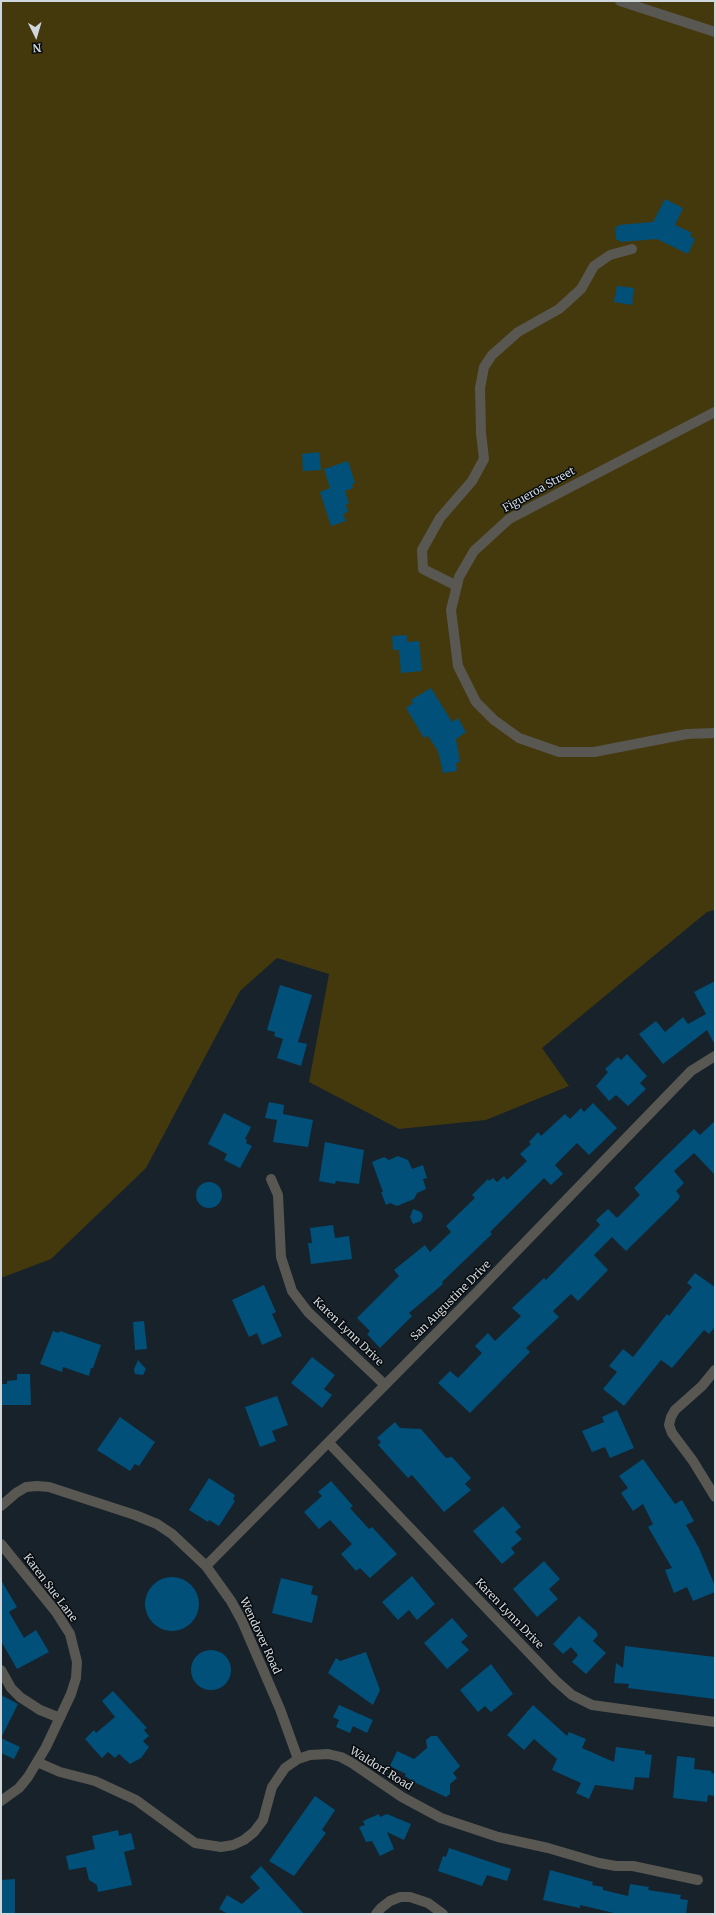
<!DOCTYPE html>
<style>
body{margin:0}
#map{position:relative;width:716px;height:1915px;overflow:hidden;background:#18222a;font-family:Merriweather,serif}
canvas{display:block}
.frame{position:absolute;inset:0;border:2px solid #d0d7dc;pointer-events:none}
.north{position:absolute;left:16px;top:16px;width:40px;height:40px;-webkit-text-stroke:3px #070b0e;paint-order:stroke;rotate:175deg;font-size:11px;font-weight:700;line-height:16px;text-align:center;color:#d0d7dc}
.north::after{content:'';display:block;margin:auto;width:14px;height:18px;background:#d0d7dc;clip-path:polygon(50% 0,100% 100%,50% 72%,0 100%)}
</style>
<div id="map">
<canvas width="716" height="1915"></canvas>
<div class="frame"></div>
<div class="north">N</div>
</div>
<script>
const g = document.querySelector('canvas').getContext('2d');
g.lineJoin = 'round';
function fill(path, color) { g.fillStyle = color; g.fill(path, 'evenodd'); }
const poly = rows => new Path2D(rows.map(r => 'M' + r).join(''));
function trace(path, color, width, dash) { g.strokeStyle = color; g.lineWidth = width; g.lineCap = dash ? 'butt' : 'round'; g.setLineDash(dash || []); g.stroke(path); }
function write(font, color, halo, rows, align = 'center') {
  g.font = font + ' Merriweather,serif'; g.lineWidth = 3; g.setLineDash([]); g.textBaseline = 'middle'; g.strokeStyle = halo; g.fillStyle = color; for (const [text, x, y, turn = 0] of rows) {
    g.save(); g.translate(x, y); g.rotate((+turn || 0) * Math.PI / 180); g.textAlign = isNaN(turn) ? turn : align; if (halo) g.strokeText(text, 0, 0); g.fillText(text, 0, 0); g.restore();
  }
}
fill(poly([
 [1,1,715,1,715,910,707,912,542,1048,569,1086,486,1120,399,1129,309,1082,329,974,277,958,240,991,146,1168,51,1259,1,1278]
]), '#43390d');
fill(poly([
 [665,199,683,208,675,225,692,233,690,236,695,239,688,254,657,239,620,242,619,240,616,240,615,227,618,227,618,225,653,222],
 [617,286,634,288,632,305,614,302],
 [319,452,321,470,303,471,302,454],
 [348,461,355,483,352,484,353,488,345,491,349,504,346,504,348,512,343,514,346,521,331,526,320,492,330,488,324,469],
 [407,635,407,642,419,641,422,671,401,673,399,650,393,650,392,636],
 [431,688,452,722,458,718,466,732,456,739,460,762,456,763,457,771,443,773,438,751,428,736,424,738,406,708,413,703,411,700],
 [715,981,715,1045,707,1030,663,1064,639,1034,656,1021,665,1032,683,1017,688,1024,706,1014,694,992],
 [280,985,312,995,298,1042,307,1044,301,1066,277,1058,283,1039,274,1036,275,1032,267,1030],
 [627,1054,647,1076,640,1083,646,1089,628,1106,616,1095,609,1101,596,1086,608,1072,605,1069,618,1057,621,1060],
 [269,1102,284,1105,283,1114,313,1120,308,1147,273,1142,277,1120,265,1118],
 [593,1103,617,1128,589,1155,577,1143,555,1165,563,1174,551,1185,544,1178,490,1232,492,1234,442,1282,443,1284,409,1313,412,1316,380,1348,367,1334,370,1331,357,1318,399,1276,394,1270,425,1245,430,1252,451,1232,446,1226,475,1198,472,1195,488,1179,489,1181,493,1178,497,1182,504,1176,507,1180,527,1161,520,1154,531,1144,529,1142,538,1132,541,1136,565,1114,570,1119,581,1108,584,1112],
 [224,1113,251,1127,245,1139,247,1140,246,1143,252,1146,240,1168,224,1160,227,1154,208,1144],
 [715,1121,715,1175,694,1153,674,1171,684,1183,676,1191,680,1196,678,1200,626,1251,612,1237,594,1255,608,1270,578,1301,571,1294,553,1311,559,1317,526,1348,530,1352,470,1413,438,1383,450,1371,458,1378,482,1353,475,1346,488,1333,495,1341,521,1316,512,1308,544,1278,546,1280,600,1225,596,1220,608,1209,617,1218,640,1195,634,1188,667,1155,694,1129,700,1135],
 [325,1142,364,1150,359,1184,336,1181,335,1184,319,1181],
 [398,1156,408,1160,412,1169,423,1165,427,1178,423,1179,426,1189,417,1193,414,1199,397,1206,390,1203,386,1205,381,1192,383,1192,372,1162,384,1157,389,1160],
 '196 1195a13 13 0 1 1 26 0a13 13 0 1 1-26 0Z',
 [413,1209,421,1212,423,1216,421,1221,413,1224,410,1217],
 [333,1225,335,1238,349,1236,352,1259,311,1264,308,1243,312,1243,310,1228],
 [695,1273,715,1287,715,1327,709,1334,704,1330,672,1368,661,1360,624,1406,603,1389,617,1372,609,1366,623,1349,633,1357,667,1314,669,1316,692,1287,687,1283],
 [264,1285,276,1312,272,1314,282,1336,262,1345,257,1333,249,1337,232,1300],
 [144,1321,147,1349,135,1350,133,1322],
 [53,1331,59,1333,60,1331,101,1345,93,1368,91,1368,89,1376,63,1367,62,1372,40,1364],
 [312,1357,335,1375,324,1389,332,1395,322,1408,291,1383],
 [138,1360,146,1369,143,1375,135,1374,134,1369],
 [17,1374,30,1374,31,1405,1,1405,1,1384,7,1384,7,1381,17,1380],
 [277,1396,288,1425,272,1431,276,1441,260,1447,245,1407],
 [617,1410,634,1448,610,1458,605,1447,592,1452,582,1431,604,1422,602,1417],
 [120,1417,155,1442,139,1466,135,1464,130,1471,97,1450],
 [395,1422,400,1428,421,1429,446,1458,452,1457,471,1478,465,1484,471,1490,444,1512,412,1475,408,1478,378,1445,381,1442,377,1438],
 [643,1459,675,1504,682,1500,694,1521,686,1525,699,1548,715,1586,715,1592,693,1601,687,1587,674,1593,665,1570,672,1568,648,1527,653,1524,643,1504,633,1511,621,1493,628,1488,619,1476],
 [209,1478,235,1495,233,1499,235,1501,219,1526,209,1520,208,1522,189,1510],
 [331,1481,353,1506,350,1508,369,1529,372,1527,397,1554,370,1578,360,1568,356,1571,341,1554,352,1544,330,1520,319,1529,304,1512,322,1496,318,1492],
 [503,1506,521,1527,515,1532,522,1539,511,1548,515,1553,502,1564,473,1531],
 [544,1561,560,1579,549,1589,558,1599,537,1617,513,1589],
 [412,1576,435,1604,417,1620,409,1610,398,1620,382,1602],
 '145 1604a27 27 0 1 1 54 0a27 27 0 1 1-54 0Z',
 [281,1578,313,1586,311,1594,318,1596,312,1623,272,1613],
 [1,1580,17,1607,9,1612,24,1638,36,1630,49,1652,17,1669,1,1641],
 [579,1616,596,1631,598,1635,593,1641,606,1653,586,1674,572,1662,578,1655,571,1647,563,1654,553,1644],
 [452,1618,468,1636,461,1642,469,1650,447,1669,424,1643],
 [625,1646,715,1657,715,1699,628,1688,629,1684,614,1683,616,1663,623,1668],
 '191 1670a20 20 0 1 1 40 0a20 20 0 1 1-40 0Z',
 [366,1652,380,1690,373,1705,328,1673,336,1658,340,1661],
 [491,1664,513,1694,491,1712,485,1706,478,1712,460,1690],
 [113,1691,147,1728,144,1730,149,1736,143,1741,149,1747,141,1758,130,1764,119,1754,115,1758,108,1752,102,1758,85,1739,94,1730,96,1733,115,1717,102,1701],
 [1,1695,18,1704,1,1738,20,1747,14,1759,1,1753],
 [339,1705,373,1720,367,1733,353,1726,350,1733,336,1727,339,1720,333,1717],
 [533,1705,567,1736,569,1732,586,1739,582,1748,614,1762,616,1747,645,1751,645,1754,652,1755,649,1778,635,1777,633,1790,595,1785,589,1799,576,1793,581,1783,552,1770,557,1759,534,1739,524,1750,507,1735],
 [431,1736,437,1736,460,1766,453,1773,457,1778,450,1784,450,1794,446,1797,416,1783,405,1776,406,1774,390,1766,397,1751,414,1759,427,1748,426,1740],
 [677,1756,695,1758,694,1769,712,1771,711,1773,715,1774,715,1796,708,1795,707,1802,673,1798],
 [315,1796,335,1810,322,1830,326,1833,294,1876,269,1861],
 [379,1814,380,1817,387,1814,411,1824,404,1840,387,1832,394,1849,380,1856,372,1841,366,1842,359,1827,365,1825,363,1821],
 [118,1830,119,1836,131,1833,135,1849,124,1852,132,1885,98,1892,97,1885,89,1880,86,1867,69,1870,66,1856,95,1849,92,1836],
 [449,1848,511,1869,507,1881,487,1875,482,1886,438,1871,443,1856,446,1857],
 [261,1866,304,1914,228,1914,219,1909,227,1895,242,1904,260,1888,250,1877],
 [550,1870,593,1882,592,1885,603,1887,603,1890,628,1896,630,1884,649,1887,648,1890,681,1895,680,1899,688,1900,686,1914,618,1914,580,1905,580,1908,543,1900],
 [15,1879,15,1914,1,1914,1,1880]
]), '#00507a');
trace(poly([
 [620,1,715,32],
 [715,412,509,519,474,551,459,577,451,610,458,666,476,702,494,720,519,738,559,752,594,752,687,734,715,733],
 [457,586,423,569,422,550,440,518,472,481,484,459,481,433,480,388,484,367,492,355,518,332,559,309,581,289,594,266,610,255,632,249],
 [271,1179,278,1195,281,1257,292,1291,308,1312,385,1385],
 [715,1370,702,1386,675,1410,671,1417,669,1425,672,1433,693,1461,715,1497],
 [329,1443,555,1680,572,1695,592,1705,715,1722],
 [1,1506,16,1493,26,1487,37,1486,49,1487,135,1515,157,1524,172,1534,206,1566,231,1601,242,1621,280,1709,298,1759],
 [1,1544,56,1612,70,1634,77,1662,76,1678,71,1694,46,1747,28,1777,19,1788,1,1801],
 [206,1566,477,1292,691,1071,715,1056],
 [1,1670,11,1688,20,1697,40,1710,60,1718],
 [37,1762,60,1772,95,1781,136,1800,195,1843,221,1847,233,1845,244,1840,254,1832,263,1820,272,1787,285,1768,298,1759,310,1755,328,1754,341,1757,352,1763,402,1797,441,1818,498,1837,548,1848,599,1863,616,1866,633,1866,698,1880],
 [376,1914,381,1908,390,1901,400,1897,410,1897,428,1903,443,1914]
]), '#595752', 10);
write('11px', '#d0d7dc', '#070b0e', [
 ["Figueroa Street",539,490,-29],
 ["San Augustine Drive",451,1301,-45],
 ["Karen Lynn Drive",348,1332,44],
 ["Karen Sue Lane",50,1588,53],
 ["Karen Lynn Drive",509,1614,46],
 ["Wendover Road",260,1636,65],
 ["Waldorf Road",381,1769,32]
]);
</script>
